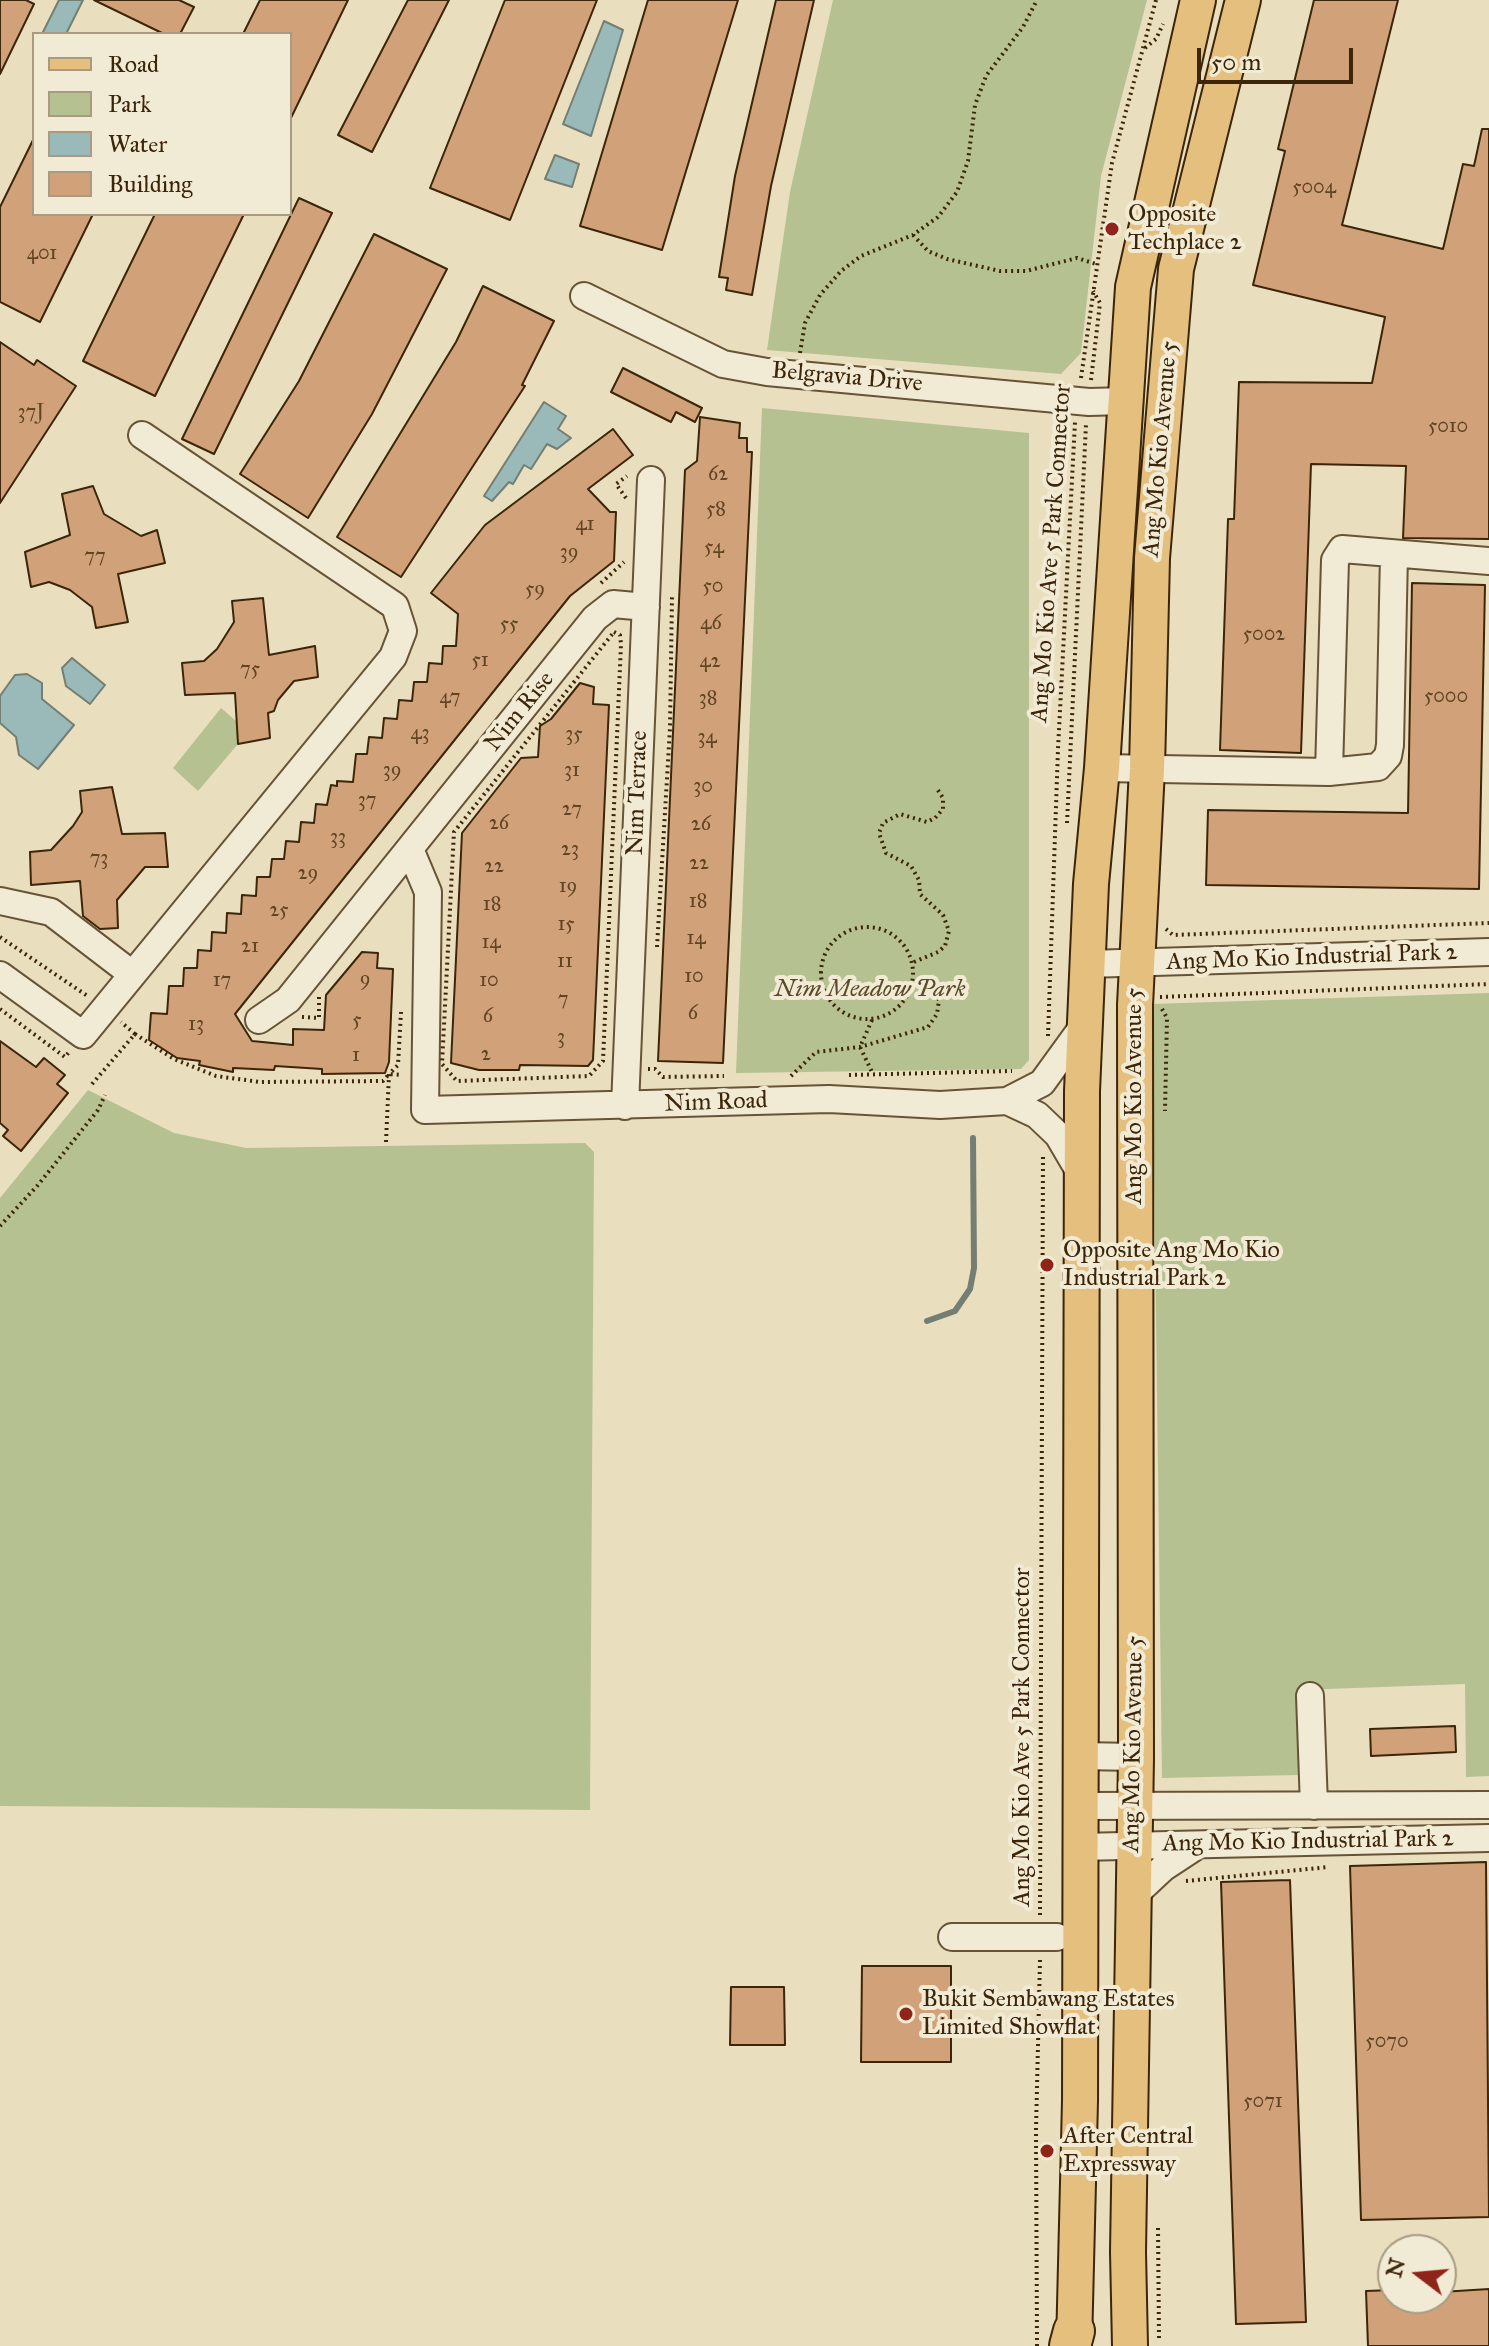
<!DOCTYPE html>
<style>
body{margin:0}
#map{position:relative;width:1489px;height:2346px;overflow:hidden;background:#e9debd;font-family:"IM FELL Great Primer",serif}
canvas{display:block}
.legend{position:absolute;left:32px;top:32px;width:260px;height:184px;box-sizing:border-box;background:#f1ead4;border:2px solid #a99b82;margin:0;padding:10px 14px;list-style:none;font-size:24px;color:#3c2508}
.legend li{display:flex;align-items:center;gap:16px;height:40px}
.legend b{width:40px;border:2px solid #a99b82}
.north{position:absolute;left:1377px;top:2234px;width:80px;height:80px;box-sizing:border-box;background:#f1ead4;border:2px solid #a99b82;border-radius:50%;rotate:286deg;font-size:22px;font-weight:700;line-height:32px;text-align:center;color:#3c2508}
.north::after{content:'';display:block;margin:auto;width:28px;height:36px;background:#8f2418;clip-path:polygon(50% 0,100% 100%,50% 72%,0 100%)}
.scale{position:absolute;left:1197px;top:48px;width:156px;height:36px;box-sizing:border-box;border:4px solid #3c2508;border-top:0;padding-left:10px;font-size:24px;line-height:28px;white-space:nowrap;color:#3c2508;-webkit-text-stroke:6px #f1ead4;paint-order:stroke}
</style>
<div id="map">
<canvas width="1489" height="2346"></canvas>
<ul class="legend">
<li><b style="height:10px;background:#e4bf7e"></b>Road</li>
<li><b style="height:22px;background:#b6c192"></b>Park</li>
<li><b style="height:22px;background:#9ababa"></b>Water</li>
<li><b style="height:22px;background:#d1a279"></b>Building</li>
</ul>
<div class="north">N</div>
<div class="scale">50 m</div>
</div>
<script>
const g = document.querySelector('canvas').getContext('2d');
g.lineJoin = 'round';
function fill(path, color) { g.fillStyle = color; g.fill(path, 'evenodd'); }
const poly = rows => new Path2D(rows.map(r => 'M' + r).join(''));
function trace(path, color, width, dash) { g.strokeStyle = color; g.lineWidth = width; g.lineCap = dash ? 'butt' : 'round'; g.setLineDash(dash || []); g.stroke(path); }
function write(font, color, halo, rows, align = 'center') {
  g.font = font + ' "IM FELL Great Primer",serif'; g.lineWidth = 8; g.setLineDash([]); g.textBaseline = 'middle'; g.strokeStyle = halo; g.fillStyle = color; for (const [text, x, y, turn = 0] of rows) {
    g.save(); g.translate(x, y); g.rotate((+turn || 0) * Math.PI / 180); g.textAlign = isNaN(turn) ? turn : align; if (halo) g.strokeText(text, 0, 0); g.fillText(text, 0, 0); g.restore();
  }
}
fill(poly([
 [833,0,1147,0,1101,176,1081,353,1061,374,767,350,790,192],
 [762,408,1029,433,1029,1060,1021,1069,736,1073],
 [221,708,236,721,238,744,198,791,173,768],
 [1489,993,1489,1776,1466,1777,1465,1684,1299,1690,1298,1775,1162,1778,1152,1004],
 [88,1090,174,1133,246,1148,585,1143,594,1152,590,1810,0,1806,0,1198]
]), '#b6c192');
const water = poly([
 [59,0,83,0,66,34,42,34,59,0],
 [604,21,623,30,591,136,563,124,604,21],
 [555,155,579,164,572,187,545,179,555,155],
 [544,402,566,416,558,429,571,438,557,449,547,444,531,469,524,465,513,484,509,482,492,501,484,496,544,402],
 [72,658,105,685,90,704,66,686,62,668,72,658],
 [27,674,42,683,42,699,74,725,38,769,19,755,16,737,0,723,0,696,15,675,27,674]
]);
fill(water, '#9ababa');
trace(water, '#747e73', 2);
trace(poly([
 [927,1321,955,1311,970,1289,974,1268,973,1138]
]), '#747e73', 6);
const building = poly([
 [0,0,26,0,34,4,0,74,0,0],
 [94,0,179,0,194,7,180,34,164,34,94,0],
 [260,0,348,0,290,120,290,34,243,34,260,0],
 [408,0,449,0,372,152,338,135,408,0],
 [505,0,597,0,510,220,430,188,505,0],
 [648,0,738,0,662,250,580,226,648,0],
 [776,0,814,0,771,186,752,295,726,290,728,278,719,277,735,176,776,0],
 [1314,0,1398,0,1342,225,1443,249,1463,164,1474,166,1482,129,1489,129,1489,539,1403,538,1406,466,1311,464,1301,753,1220,750,1228,519,1234,519,1239,382,1372,383,1385,317,1253,285,1285,151,1278,149,1314,0],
 [34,138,34,214,93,214,40,322,0,302,0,207,34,138],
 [299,198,332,213,214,454,182,439,299,198],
 [155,214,244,214,155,396,83,361,155,214],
 [374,234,447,269,372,414,308,518,240,474,299,381,374,234],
 [483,286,554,321,522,385,525,386,401,577,337,537,456,342,483,286],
 [0,342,34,365,37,360,76,386,0,503,0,342],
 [623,368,702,408,695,422,676,412,671,422,611,392,623,368],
 [700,417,740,423,739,438,747,438,747,452,752,452,723,1063,658,1061,685,470,697,461,700,417],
 [613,429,633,455,588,489,610,512,616,512,614,561,570,596,235,1014,252,1041,293,1045,293,1029,324,1030,326,995,362,952,378,953,377,968,393,969,389,1062,385,1073,322,1074,322,1069,275,1066,274,1070,233,1068,233,1072,199,1065,200,1061,177,1058,149,1040,151,1013,167,1014,169,986,183,986,184,968,197,968,198,950,211,951,212,932,226,933,227,913,241,914,242,895,256,896,257,877,270,877,272,859,284,859,286,841,299,842,301,822,314,823,316,804,327,805,331,785,337,786,337,781,353,782,356,754,367,754,369,737,382,738,384,718,397,719,399,700,412,701,414,682,427,682,429,663,442,664,443,646,456,646,458,614,431,593,485,525,613,429],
 [93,486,104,514,141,536,157,530,165,563,118,574,128,622,96,628,92,607,70,590,49,582,31,587,25,552,70,535,62,494,93,486],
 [1412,583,1485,585,1479,889,1206,885,1208,810,1408,813,1412,583],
 [263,598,269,655,315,646,318,677,294,681,278,700,274,711,268,713,270,738,238,744,235,693,185,695,182,663,204,661,217,649,234,622,232,601,263,598],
 [580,683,594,687,593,704,609,705,593,1060,588,1066,520,1065,519,1070,479,1070,451,1063,462,833,521,758,538,757,540,726,551,719,580,683],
 [112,787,122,834,165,833,168,867,145,867,117,900,118,928,100,929,83,916,80,881,31,885,30,852,51,850,73,826,82,812,80,791,112,787],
 [0,1041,36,1067,44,1058,65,1075,57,1084,68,1093,21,1151,3,1136,8,1130,0,1123,0,1041],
 [1455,1726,1456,1752,1371,1756,1370,1729,1455,1726],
 [1486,1862,1489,2217,1361,2220,1350,1866,1486,1862],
 [1290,1880,1306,2322,1236,2324,1221,1882,1290,1880],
 [862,1966,951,1966,951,2062,861,2062,862,1966],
 [731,1987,784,1987,785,2045,730,2045,731,1987],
 [1489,2289,1489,2346,1368,2346,1366,2291,1393,2290,1393,2298,1441,2298,1441,2292,1489,2289]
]);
fill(building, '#d1a279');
trace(building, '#3c2508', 2);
const minor = poly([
 [584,296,723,364,767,372,1089,402,1126,401],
 [1102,768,1329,772,1378,767,1388,756,1390,745,1394,554],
 [1329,772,1335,560,1342,549,1489,561],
 [410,849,428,892,425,1110,829,1099,940,1105,1007,1101],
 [0,901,51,912,132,974],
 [1087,964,1489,952],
 [0,975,83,1035,393,657,403,631,395,606,142,435],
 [259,1020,288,1000,595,618,613,604,646,607],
 [625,1106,651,480],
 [1082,1176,1058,1135,1037,1115,1007,1101,1042,1083,1084,1025],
 [1310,1696,1314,1806],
 [1080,1756,1136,1757],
 [1080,1806,1489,1805],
 [1078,1847,1489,1838],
 [1133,1896,1163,1868,1198,1845],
 [952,1937,1057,1937]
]);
const major = poly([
 [1074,2346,1080,2101,1082,1091,1091,884,1102,768,1133,287,1198,0],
 [1130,2346,1128,2252,1136,1757,1135,1005,1147,769,1152,558,1176,269,1243,0]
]);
const highway = poly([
 [1070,2346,1074,2331]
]);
trace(minor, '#675335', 30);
trace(major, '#3c2508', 38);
trace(highway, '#3c2508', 44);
trace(poly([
 [1145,48,1156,39,1163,24],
 [913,235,928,251,947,259,1000,271,1026,271,1077,258,1096,264],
 [800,353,805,323,820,295,841,271,861,256,913,235,938,217,957,192,968,161,975,105,986,76,1023,27,1037,0],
 [1081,378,1112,163,1156,0],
 [1091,380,1100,303,1093,291],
 [626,498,616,484,627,476],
 [601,583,624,562],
 [614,632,620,635,621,644,603,1061,589,1076,457,1081,442,1064,454,832,614,632],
 [1067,823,1086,424],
 '821 973a46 46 0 1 1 92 0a46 46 0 1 1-92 0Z',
 [1166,929,1173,935,1489,923],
 [0,937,89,997],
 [657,947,670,728,672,597],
 [914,962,938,952,945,946,949,931,943,915,920,894,919,880,911,866,886,853,879,833,883,823,900,814,927,822,935,818,943,809,943,798,936,787],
 [1160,997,1489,984],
 [0,1009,65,1057,69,1052],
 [1162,1009,1167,1018,1165,1111],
 [302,1017,319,1018,319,996],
 [872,1020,860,1047,873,1074],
 [135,1034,174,1059,216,1076,260,1082,383,1081,389,1074,402,1075],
 [1048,1036,1058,749,1075,422],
 [648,1069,655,1069,663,1077,724,1076],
 [849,1075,1012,1071],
 [791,1076,816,1052,860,1047,928,1027,937,1014,939,1000,928,983,914,979],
 [92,1084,135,1034,121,1022],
 [386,1142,389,1074,398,1065,401,1012],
 [0,1226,38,1185,98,1110,105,1095],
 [1186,1881,1329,1867],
 [1040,1915,1043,1156],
 [1158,2228,1159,2340],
 [1037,2346,1036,2129,1040,1960]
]), '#3c2508', 4, [2, 4]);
trace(minor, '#f1ead4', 26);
trace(major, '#e4bf7e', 34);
trace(highway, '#e4bf7e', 40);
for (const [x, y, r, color] of [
 [1112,229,8,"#8f2418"],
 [1047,1265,8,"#8f2418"],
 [906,2014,8,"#8f2418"],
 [1047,2151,8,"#8f2418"]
]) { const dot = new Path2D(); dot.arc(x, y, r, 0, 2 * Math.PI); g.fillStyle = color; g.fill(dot); trace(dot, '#f1ead4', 3); }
write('20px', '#614424', null, [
 ["5004",1314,188],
 ["401",42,254],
 ["37J",31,413],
 ["5010",1448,427],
 ["62",718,475],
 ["58",716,510],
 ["41",585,525],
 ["54",714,548],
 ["39",569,553],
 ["77",95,557],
 ["50",713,587],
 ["59",535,590],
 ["46",711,624],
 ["55",509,625],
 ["5002",1264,635],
 ["51",480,661],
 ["42",710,662],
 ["75",250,670],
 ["5000",1446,697],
 ["47",450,698],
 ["38",708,699],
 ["43",420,734],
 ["35",574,735],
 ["34",707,738],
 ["39",392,771],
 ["31",572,771],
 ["30",703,787],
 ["37",367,801],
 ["27",572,810],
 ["26",499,824],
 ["26",701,825],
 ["33",338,838],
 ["23",570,850],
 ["73",99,859],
 ["22",699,864],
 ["22",494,867],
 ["29",308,874],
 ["19",568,887],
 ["18",698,902],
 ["18",492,905],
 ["25",279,911],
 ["15",566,925],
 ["14",696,939],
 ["14",491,943],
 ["21",250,947],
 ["11",565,962],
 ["10",694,977],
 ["9",365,980],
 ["17",222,981],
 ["10",489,981],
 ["7",563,1000],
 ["6",693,1014],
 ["6",488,1017],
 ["5",357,1021],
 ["13",196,1025],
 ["3",561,1038],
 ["2",486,1055],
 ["1",356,1056],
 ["5070",1387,2042],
 ["5071",1263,2102]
]);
write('24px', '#3c2508', '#f1ead4', [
 ["Opposite",1128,215],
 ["Techplace 2",1128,243],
 ["Opposite Ang Mo Kio",1063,1251],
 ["Industrial Park 2",1063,1279],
 ["Bukit Sembawang Estates",922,2000],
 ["Limited Showflat",922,2028],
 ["After Central",1063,2137],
 ["Expressway",1063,2165]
], 'left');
write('24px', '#3c2508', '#f1ead4', [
 ["Belgravia Drive",847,378,5],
 ["Ang Mo Kio Avenue 5",1161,449,-85],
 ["Ang Mo Kio Ave 5 Park Connector",1052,553,-86],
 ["Nim Rise",520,712,-51],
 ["Nim Terrace",638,793,-88],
 ["Ang Mo Kio Industrial Park 2",1312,958,-2],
 ["Ang Mo Kio Avenue 5",1135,1096,-90],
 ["Nim Road",716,1103,-2],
 ["Ang Mo Kio Ave 5 Park Connector",1023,1737,-90],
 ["Ang Mo Kio Avenue 5",1134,1744,-89],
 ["Ang Mo Kio Industrial Park 2",1308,1842,-1]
]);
write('italic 24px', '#5a4c2a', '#f1ead4', [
 ["Nim Meadow Park",870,990]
]);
</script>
